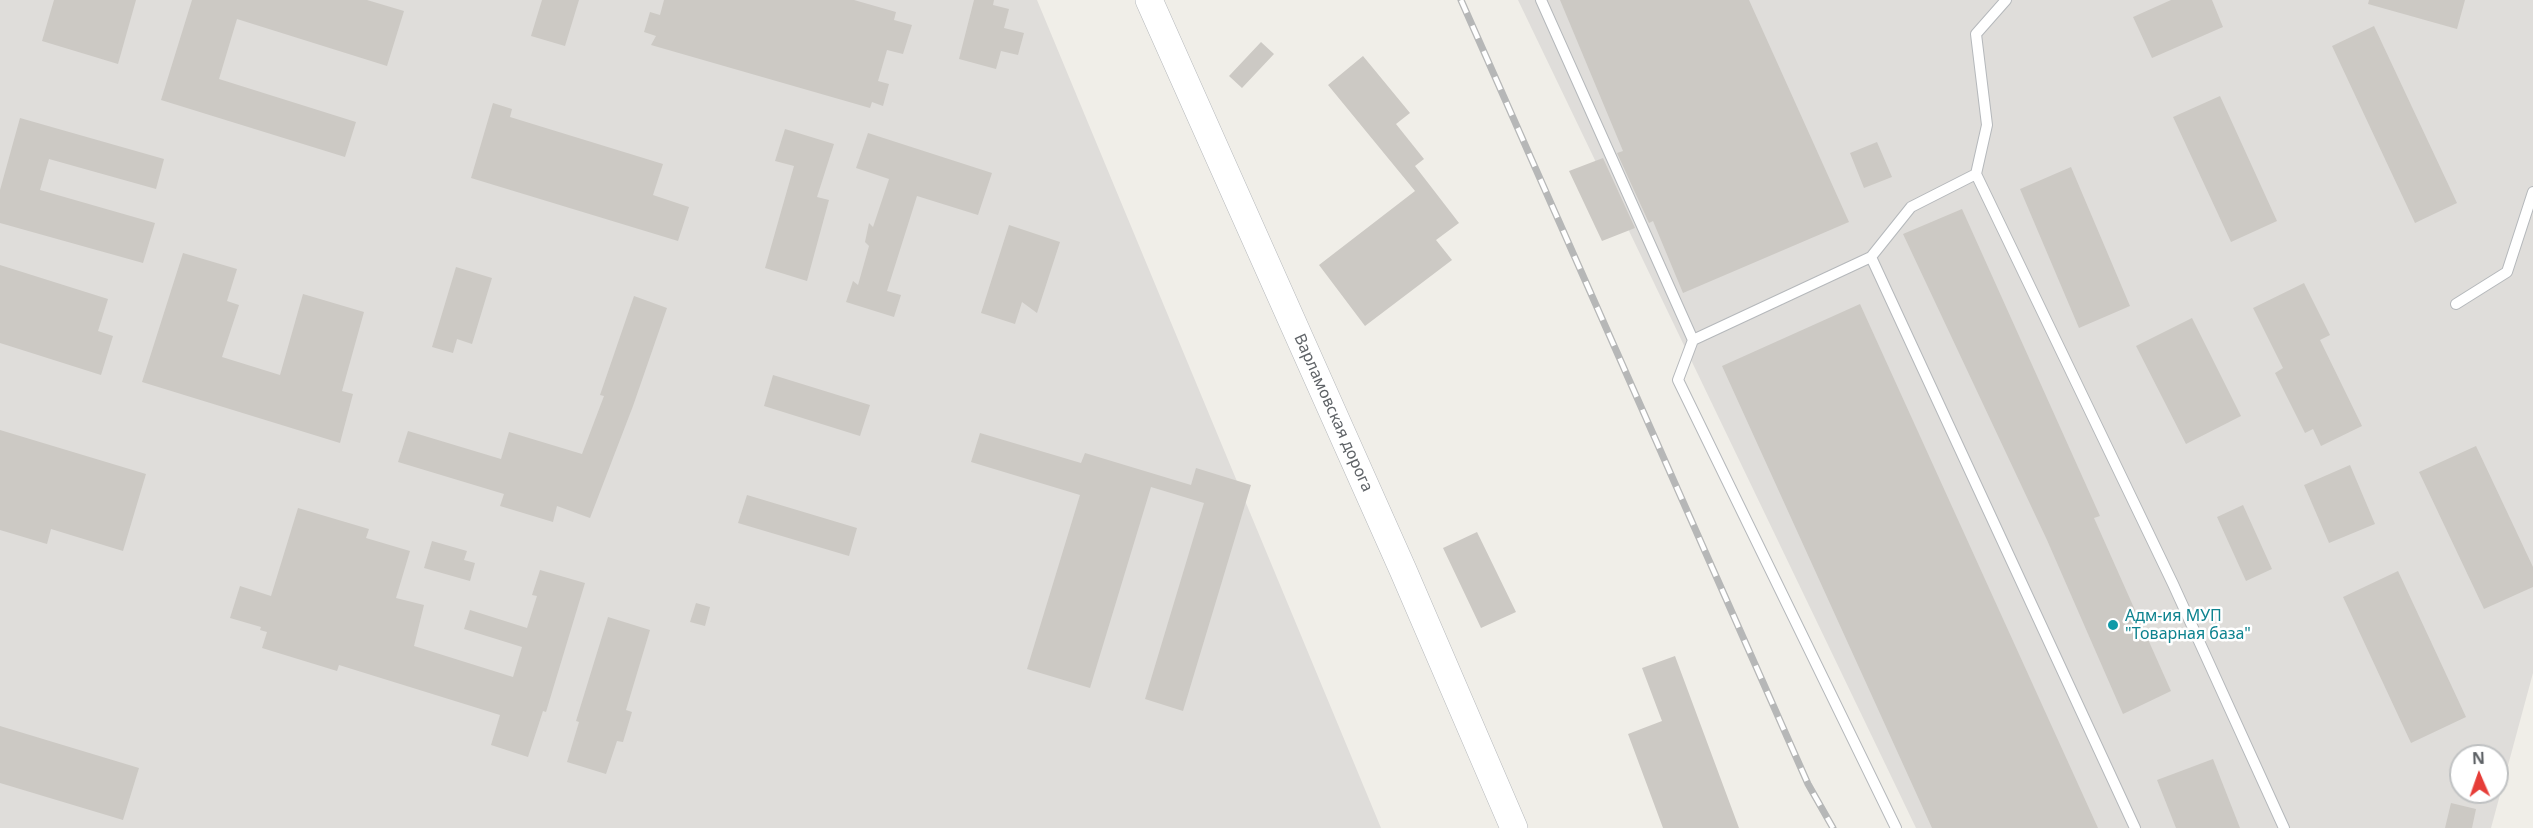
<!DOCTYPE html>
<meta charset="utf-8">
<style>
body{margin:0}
#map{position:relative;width:2533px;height:828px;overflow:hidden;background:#f0eee8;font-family:"Noto Sans",sans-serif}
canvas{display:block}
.north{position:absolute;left:2449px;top:744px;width:60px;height:60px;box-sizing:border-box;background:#fff;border:2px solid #bfc1c2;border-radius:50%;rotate:358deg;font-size:16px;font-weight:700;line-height:24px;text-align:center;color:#5f6367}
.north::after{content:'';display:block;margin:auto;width:21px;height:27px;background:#e63d38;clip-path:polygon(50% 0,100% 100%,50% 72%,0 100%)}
</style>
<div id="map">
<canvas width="2533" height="828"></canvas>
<div class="north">N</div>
</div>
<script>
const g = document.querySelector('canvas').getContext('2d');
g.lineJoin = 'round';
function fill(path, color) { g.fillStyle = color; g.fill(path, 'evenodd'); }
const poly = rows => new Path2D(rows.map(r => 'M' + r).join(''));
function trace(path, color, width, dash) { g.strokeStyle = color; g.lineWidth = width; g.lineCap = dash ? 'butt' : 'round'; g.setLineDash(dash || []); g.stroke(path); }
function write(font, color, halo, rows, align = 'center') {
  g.font = font + ' "Noto Sans",sans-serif'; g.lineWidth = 5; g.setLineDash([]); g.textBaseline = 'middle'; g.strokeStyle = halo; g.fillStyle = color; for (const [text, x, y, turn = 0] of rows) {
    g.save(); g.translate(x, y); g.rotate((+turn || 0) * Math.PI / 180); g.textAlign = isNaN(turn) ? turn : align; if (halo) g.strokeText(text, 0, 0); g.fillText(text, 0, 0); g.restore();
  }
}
fill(poly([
 [0,0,1037,0,1381,828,0,828],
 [1518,0,2533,0,2533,673,2491,828,1916,828],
 [2461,756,2497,756,2497,792,2461,792]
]), '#dfddda');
fill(poly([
 [54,0,136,0,118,64,42,41],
 [192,0,367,0,404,11,387,66,237,19,219,79,356,122,345,157,161,100],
 [542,0,579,0,565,46,531,36],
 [664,0,854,0,896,12,894,20,912,25,903,54,887,50,878,81,889,84,883,106,872,102,870,108,651,45,656,36,644,32,650,12,660,15],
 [974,0,994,0,993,5,1009,9,1004,28,1024,33,1018,55,1001,51,996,69,959,59],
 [1560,0,1749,0,1849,222,1683,293,1653,221,1649,223,1617,153,1623,151],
 [2171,0,2212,0,2223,27,2152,58,2133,17],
 [2369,0,2465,0,2457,29,2368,4],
 [2374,26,2457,203,2415,223,2332,46],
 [1261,42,1274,54,1242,88,1229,76],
 [1363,56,1410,113,1396,124,1424,159,1415,166,1459,223,1436,240,1452,260,1365,326,1319,265,1415,191,1328,85],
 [2220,96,2277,221,2231,242,2173,117],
 [493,103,512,109,510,117,663,164,653,195,689,207,678,241,471,178],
 [20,118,164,159,156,189,49,159,40,190,155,223,143,263,0,223,0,190],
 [785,129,834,144,817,197,829,200,807,281,765,268,794,166,775,161],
 [868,133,992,173,978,215,917,196,887,291,901,295,894,317,846,302,853,281,858,285,869,246,865,242,869,223,873,227,889,179,856,168],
 [1877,142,1892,177,1864,188,1850,153],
 [1603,158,1635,228,1602,241,1569,171],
 [2071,167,2130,306,2079,328,2020,189],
 [1962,209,2100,516,2094,518,2171,691,2123,714,2047,540,1903,234],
 [1009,225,1060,242,1037,313,1022,302,1015,324,981,313],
 [183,253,237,269,227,301,239,305,222,357,280,375,303,294,364,312,342,391,353,394,340,443,142,382],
 [0,265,108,299,98,331,113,336,101,375,0,343],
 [456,267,492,278,472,344,457,339,453,353,432,347],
 [2304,283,2330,335,2320,340,2362,426,2321,446,2313,429,2305,433,2275,373,2283,368,2253,308],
 [634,296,667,308,633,406,590,518,557,506,553,522,500,506,504,494,398,462,408,431,501,459,509,432,582,454,604,396,600,395],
 [1860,304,2098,828,1932,828,1722,366],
 [2192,318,2241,416,2186,444,2136,346],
 [773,375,870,405,860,436,764,406],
 [0,430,146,474,123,551,51,529,47,544,0,530],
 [980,433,1081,463,1085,453,1191,485,1196,468,1251,485,1183,711,1145,699,1204,503,1151,487,1090,688,1027,669,1080,495,971,462],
 [2476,446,2533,567,2533,587,2484,609,2419,472],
 [2350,465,2375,524,2329,543,2304,485],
 [747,495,857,528,849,556,738,523],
 [2243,505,2272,569,2246,581,2217,517],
 [298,508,369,529,366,538,410,551,396,598,424,605,414,646,513,677,522,647,464,629,470,610,527,628,537,596,532,595,540,570,585,583,546,712,543,711,528,757,491,745,500,715,339,665,337,671,262,648,267,632,260,630,261,627,230,618,240,586,271,596],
 [1477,532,1516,612,1481,628,1443,548],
 [432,541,467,551,464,560,475,563,470,581,424,568],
 [2398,571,2466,717,2411,743,2343,597],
 [696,603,710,607,705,626,690,622],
 [608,617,650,630,626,710,632,712,623,742,617,741,606,774,567,762,579,722,576,721],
 [1675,656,1739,828,1663,828,1628,734,1662,721,1642,668],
 [0,726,139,768,123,820,0,783],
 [2213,759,2240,828,2176,828,2157,780],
 [2451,803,2476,809,2472,828,2445,828]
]), '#ccc9c4');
const service = poly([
 [1541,0,1693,340,1678,380,1896,828],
 [2006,0,1976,34,1987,125,1976,174,1911,207,1871,257,2135,828],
 [1976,174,2173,584,2284,828],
 [2456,304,2507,272,2533,192],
 [1693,340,1871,257]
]);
const tertiary = poly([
 [1149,0,1403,570,1514,828]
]);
trace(service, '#b5b8bb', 12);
trace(tertiary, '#b5b8bb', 28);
trace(service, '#fff', 10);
trace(tertiary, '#fff', 27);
const rail = poly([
 [1461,0,1808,784,1833,828]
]);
trace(rail, '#b6b7b7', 7);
trace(rail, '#fff', 4.5, [14]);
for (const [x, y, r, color] of [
 [2113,625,6,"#0f9aa8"]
]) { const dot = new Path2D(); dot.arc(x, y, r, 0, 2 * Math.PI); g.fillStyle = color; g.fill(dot); trace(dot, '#fff', 2); }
write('16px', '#5f6367', '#fff', [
 ["Варламовская дорога",1333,413,66]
]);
write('16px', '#0d838f', '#fff', [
 ["Адм-ия МУП",2125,616],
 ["\"Товарная база\"",2125,634]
], 'left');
</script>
